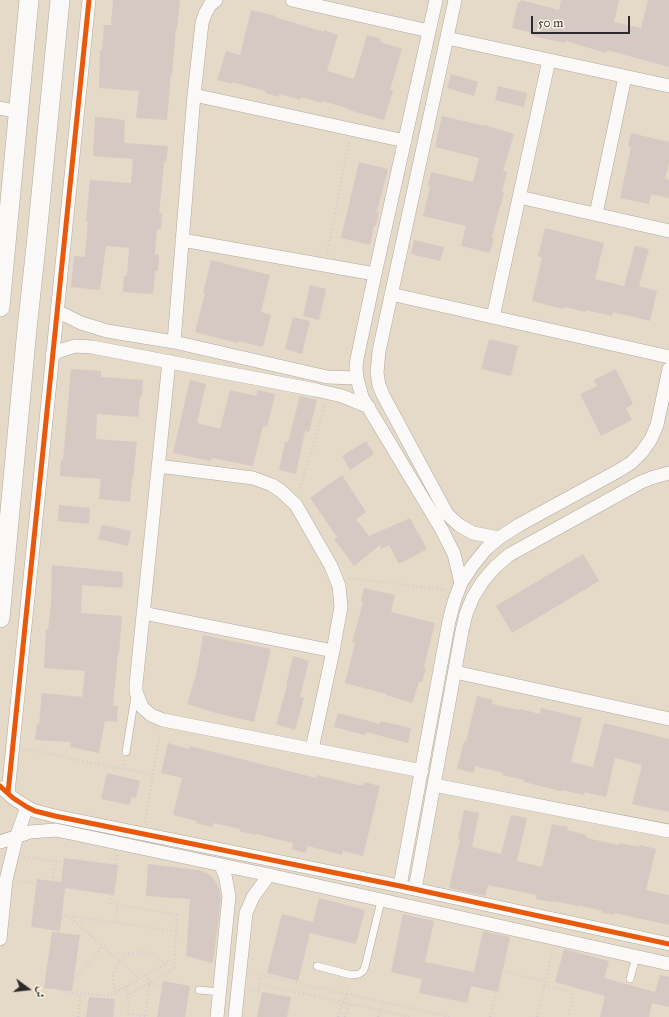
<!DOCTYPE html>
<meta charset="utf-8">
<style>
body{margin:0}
#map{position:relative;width:669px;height:1017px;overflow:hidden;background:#e5d9c8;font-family:"IM FELL Great Primer",Amiri,serif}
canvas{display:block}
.north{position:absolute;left:8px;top:969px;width:40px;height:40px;-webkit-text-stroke:3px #fcf5e5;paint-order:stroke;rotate:105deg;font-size:11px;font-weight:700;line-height:16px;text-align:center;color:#2b2b2b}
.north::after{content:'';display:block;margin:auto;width:14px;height:18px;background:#2b2b2b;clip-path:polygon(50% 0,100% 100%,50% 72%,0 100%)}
.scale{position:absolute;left:531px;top:16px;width:99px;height:18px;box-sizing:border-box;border:2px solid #2b2b2b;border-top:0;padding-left:5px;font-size:12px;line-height:14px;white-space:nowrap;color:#2b2b2b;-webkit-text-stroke:3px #fcf5e5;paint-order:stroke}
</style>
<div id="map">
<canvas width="669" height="1017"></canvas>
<div class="north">ش</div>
<div class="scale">50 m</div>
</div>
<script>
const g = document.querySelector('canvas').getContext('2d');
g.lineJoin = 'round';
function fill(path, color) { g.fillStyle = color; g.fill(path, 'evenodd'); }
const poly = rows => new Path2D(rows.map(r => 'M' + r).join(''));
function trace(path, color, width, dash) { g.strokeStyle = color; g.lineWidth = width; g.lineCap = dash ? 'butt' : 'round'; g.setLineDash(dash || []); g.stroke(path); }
fill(poly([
 [113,0,180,0,177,28,176,28,172,74,171,74,167,120,136,118,139,91,99,88,100,50,102,50,104,25,111,25],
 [521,0,559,10,561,0,619,0,614,22,641,28,648,0,669,0,669,67,607,50,606,53,566,41,565,43,532,36,533,33,512,28,518,2,520,3],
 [251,10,276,16,275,17,324,32,324,30,338,35,327,71,354,79,367,35,381,39,380,42,402,49,390,90,393,91,384,120,349,110,349,109,323,101,322,103,301,97,300,100,280,94,279,97,265,93,265,91,232,82,232,84,217,80,226,51,240,55],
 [451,74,478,82,474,96,447,88],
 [498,86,527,93,524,107,495,100],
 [442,116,485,126,485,125,514,134,503,171,507,172,502,192,504,192,501,206,500,206,492,238,494,239,490,253,461,246,466,226,423,216,430,187,428,186,431,172,473,182,479,158,435,147],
 [95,117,125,120,124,142,125,143,168,146,166,162,164,162,161,195,159,213,162,213,161,229,157,229,155,254,159,255,158,271,155,271,153,294,123,292,124,275,127,276,129,248,106,246,100,290,71,287,74,256,85,257,88,221,86,221,90,180,131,183,133,159,93,156],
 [631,133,669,142,669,162,665,179,669,180,669,198,651,194,649,204,620,198,631,147,628,147],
 [359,162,388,169,377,211,379,212,376,226,374,225,370,245,341,238],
 [545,228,604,243,595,279,624,286,635,246,649,249,639,286,657,291,650,321,613,312,612,316,586,310,586,312,564,307,563,309,532,301,542,258,538,256],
 [414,240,444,247,440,261,411,254],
 [211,260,270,275,261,312,271,315,263,347,238,341,237,343,195,332,205,293,203,293],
 [310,285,326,289,319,320,303,316],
 [293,317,310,321,302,354,285,349],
 [489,339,518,346,511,376,481,369],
 [71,369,101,371,101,377,143,380,142,396,140,396,138,417,97,414,96,439,137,442,133,478,132,478,130,502,99,499,101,479,60,476,61,460,63,460],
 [616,369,633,404,626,408,632,420,601,436,580,394,597,386,594,380],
 [190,380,206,384,197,423,220,429,230,390,256,396,258,390,275,394,267,427,263,426,253,466,212,458,211,461,173,453],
 [300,396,317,400,309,432,305,431,296,474,279,470,285,442,288,442],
 [366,441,374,454,350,470,342,456],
 [342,475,366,512,356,519,369,536,410,518,417,532,418,532,427,549,399,564,389,545,381,549,380,545,354,566,334,539,337,537,310,498],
 [59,505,90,508,89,524,58,521],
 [102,525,131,531,128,546,98,539],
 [583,554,599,581,512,633,496,606],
 [52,565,123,572,122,588,82,585,81,613,122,616,119,653,118,653,113,706,118,706,117,722,105,721,99,753,70,747,71,742,35,740,37,723,39,724,42,693,82,697,85,671,44,668,46,629,48,630,51,605],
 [364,588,395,595,391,612,435,623,424,667,426,668,422,682,419,682,412,703,386,695,386,694,345,683,355,643,352,642,363,603,361,602],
 [203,635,271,649,254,722,212,712,187,704,197,671],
 [293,656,309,661,300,697,304,698,295,730,276,724,287,686,286,686],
 [477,696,493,700,492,704,519,710,520,709,540,714,541,708,582,718,571,762,593,767,604,723,669,739,669,812,632,804,642,765,615,758,606,797,585,792,584,795,562,790,561,791,524,782,524,780,502,775,503,773,475,766,474,773,457,769,464,741,466,741],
 [338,713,380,724,380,721,411,728,408,743,366,732,365,735,334,727],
 [168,743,189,749,190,746,316,778,317,775,363,786,364,782,380,786,363,856,343,851,342,855,308,846,306,853,292,849,293,843,256,834,255,835,239,831,240,829,213,823,212,827,196,823,197,821,173,815,182,778,161,773],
 [107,773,140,781,136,798,132,797,130,805,101,799],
 [464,810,479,813,472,847,501,854,511,815,527,818,517,861,542,867,552,824,568,827,567,830,586,835,586,837,591,839,619,845,619,843,639,847,640,845,656,849,646,890,669,895,669,925,614,913,614,915,602,913,602,911,578,905,578,906,553,901,553,902,536,899,537,895,488,885,485,896,449,888,460,840,458,839],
 [64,858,118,865,114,895,65,888,60,931,31,927,37,879,61,882],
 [148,864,198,870,207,873,214,879,219,888,221,898,213,963,186,956,190,899,146,896],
 [319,898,365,910,356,944,310,933,298,981,267,973,282,914,313,922],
 [403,914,434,921,425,962,474,972,483,931,510,937,498,992,471,986,467,1003,419,993,422,979,391,972],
 [52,932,80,935,72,991,44,988],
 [564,949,609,961,604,978,655,992,660,975,669,977,669,1007,652,1003,649,1017,600,1017,605,996,555,982],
 [163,981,190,986,185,1017,157,1017],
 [262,992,291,997,287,1017,257,1017],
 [89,997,115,999,113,1017,86,1017]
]), '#d6c9c4');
const lane = poly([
 [126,752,135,696],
 [317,966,351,975,359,974,363,971,365,967,381,901],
 [630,979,636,957],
 [199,990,220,992]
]);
const street = poly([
 [292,0,429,31],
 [436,0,375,274,357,359,356,368,357,378,362,397,442,530,454,554,461,583],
 [455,0,379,351,377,373,379,385,383,395,447,514,459,525,473,533,499,538],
 [447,38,669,86],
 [194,95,405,141],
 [0,108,19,112],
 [519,197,669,231],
 [596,214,625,77],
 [182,240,375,274],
 [391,294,669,357],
 [57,311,81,323,107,331,174,342,327,377,357,378],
 [493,317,549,60],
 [174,342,194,95,202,23,205,14,210,5,216,0],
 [52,355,59,351,75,346,92,347,316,390,342,396,369,407],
 [169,361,136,684,136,692,142,707,151,715,163,720,422,771],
 [158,466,253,478,272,485,281,491,296,505,331,566,339,586,341,607,333,651,312,749],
 [143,613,333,651],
 [455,672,669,719],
 [434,785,669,831],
 [2,788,13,798,27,807,35,811,55,816,400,886,669,944],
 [8,793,89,0],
 [0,842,30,832,56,830,269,875,669,964],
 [400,886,449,621,454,602,461,583,473,565,486,549,499,538,519,525,618,471,631,463,642,452,651,439,657,425,669,369],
 [415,889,462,631,466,614,473,597,483,581,495,567,509,555,641,482,654,477,669,473],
 [0,939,6,880,17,835,27,807],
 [217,1017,229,896,225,875,221,866],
 [235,1017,246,913,253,897,269,875]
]);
const secondary = poly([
 [0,307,29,0],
 [0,618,27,329,36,246,60,0]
]);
trace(lane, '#b0a99e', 8);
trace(street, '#b0a99e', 14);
trace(secondary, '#b0a99e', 20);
trace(poly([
 [327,253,349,142],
 [299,492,325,405],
 [349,578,445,590],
 [24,749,153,775],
 [123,769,124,760],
 [145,822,160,732],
 [117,855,110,903,177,915,174,969,128,995],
 [24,857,115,868],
 [17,881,52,886,55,861],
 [71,918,140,979],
 [115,923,118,904],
 [253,973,451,1017],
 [146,975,149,983,146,1017],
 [260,984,410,1017],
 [149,985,191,989],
 [544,985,574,993,568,1017],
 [127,986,129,1007,128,1017],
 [250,990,258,991,262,975],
 [64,991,103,946],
 [64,992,75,940,57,937,62,915,176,931],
 [64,992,109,996,174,959],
 [115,992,113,982,114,971,120,961,127,954,136,952,147,952,159,958,165,964],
 [344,1003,349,984],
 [128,1014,146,1016],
 [78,1017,80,993],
 [338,1017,341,1002],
 [345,1017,349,1004],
 [378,1017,382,1002],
 [490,1017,501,971,545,982],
 [537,1017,553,949]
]), '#d1cfcb', 2.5, [1, 3]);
trace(lane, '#fbf9f7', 7);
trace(street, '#fbf9f7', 13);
trace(secondary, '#fbf9f7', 19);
trace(poly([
 [0,786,13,798,27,807,35,811,55,816,400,886,669,944],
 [8,793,89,0]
]), '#e8590c', 5);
</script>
